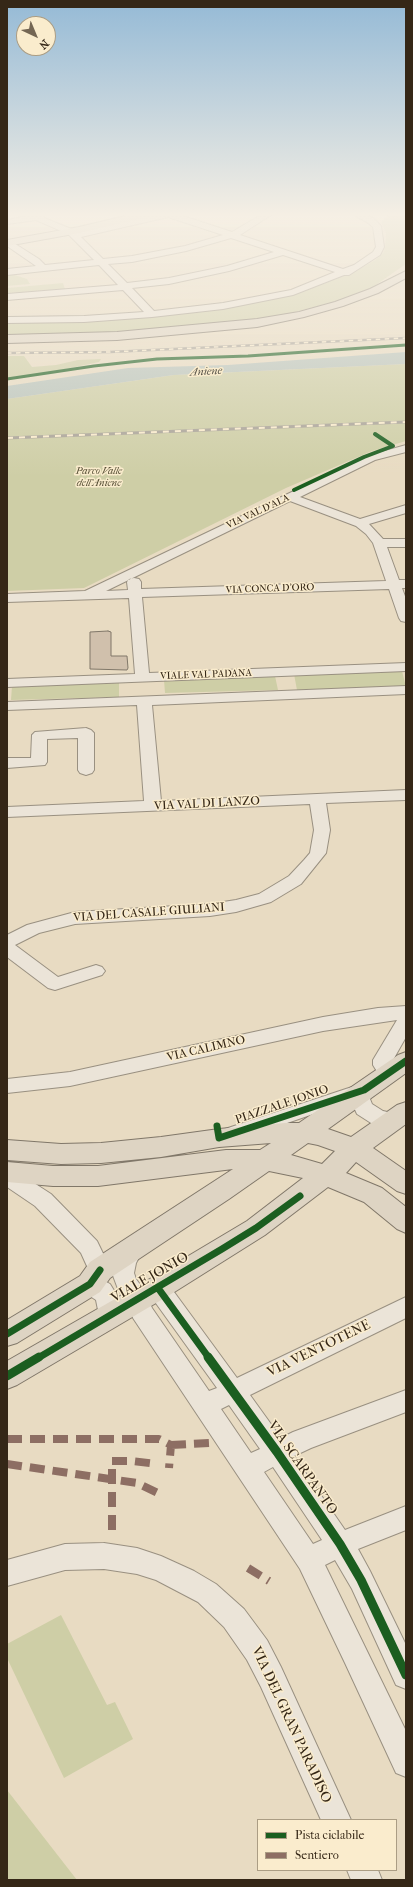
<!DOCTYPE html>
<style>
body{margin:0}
#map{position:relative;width:413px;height:1887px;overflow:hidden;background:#e8dbc2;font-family:"IM FELL French Canon",serif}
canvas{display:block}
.frame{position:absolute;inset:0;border:8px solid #352717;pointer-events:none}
.legend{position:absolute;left:257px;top:1819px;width:140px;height:52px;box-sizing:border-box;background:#faeccd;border:1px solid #ab9d84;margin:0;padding:5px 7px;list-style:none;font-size:12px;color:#352717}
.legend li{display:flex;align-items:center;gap:8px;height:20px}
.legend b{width:20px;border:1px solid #ab9d84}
.north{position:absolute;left:16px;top:16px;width:40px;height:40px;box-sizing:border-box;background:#faeccd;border:1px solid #ab9d84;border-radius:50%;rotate:136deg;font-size:11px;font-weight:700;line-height:16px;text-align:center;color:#352717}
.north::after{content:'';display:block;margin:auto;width:14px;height:18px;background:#746653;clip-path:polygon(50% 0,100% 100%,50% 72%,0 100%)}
</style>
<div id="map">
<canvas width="413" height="1887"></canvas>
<div class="frame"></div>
<ul class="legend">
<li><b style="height:5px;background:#1b5e20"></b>Pista ciclabile</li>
<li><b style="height:5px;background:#8d6e63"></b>Sentiero</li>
</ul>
<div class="north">N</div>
</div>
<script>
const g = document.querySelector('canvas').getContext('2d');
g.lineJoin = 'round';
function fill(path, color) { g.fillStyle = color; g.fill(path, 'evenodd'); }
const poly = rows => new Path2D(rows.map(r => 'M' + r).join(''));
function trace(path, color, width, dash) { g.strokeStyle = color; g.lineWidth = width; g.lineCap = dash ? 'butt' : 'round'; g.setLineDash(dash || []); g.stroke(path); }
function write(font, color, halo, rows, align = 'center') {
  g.font = font + ' "IM FELL French Canon",serif'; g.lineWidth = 3; g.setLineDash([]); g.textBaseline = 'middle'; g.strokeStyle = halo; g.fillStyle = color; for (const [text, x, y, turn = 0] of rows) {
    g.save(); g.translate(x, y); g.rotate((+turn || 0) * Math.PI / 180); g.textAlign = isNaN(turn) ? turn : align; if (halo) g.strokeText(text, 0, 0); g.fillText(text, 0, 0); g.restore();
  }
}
fill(poly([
 [390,213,406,213,406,264,370,289,338,301,263,320,206,327,59,336,7,335,7,322,237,306,294,295,356,271,375,260,383,253,385,248,386,233,381,222],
 [12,274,27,279,30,284,7,286,7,275],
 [63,283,65,289,8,293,7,290,7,288],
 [7,356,24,356,32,367,56,365,78,360,101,359,99,362,52,372,7,378],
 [406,364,406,441,372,451,286,488,84,588,7,591,7,399,174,375],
 [402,671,406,687,297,690,294,674],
 [275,676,278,690,165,693,164,680],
 [119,683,119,697,11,700,12,686],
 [61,1615,107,1705,115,1702,133,1739,64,1778,7,1658,7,1644],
 [7,1790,77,1880,7,1880]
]), '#cecea6');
fill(poly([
 [406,352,406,364,174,375,7,399,7,386,128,368,228,365]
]), '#b9c4bc');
const building = poly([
 [108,631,111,632,111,656,127,656,128,668,127,670,90,669,90,632,108,631]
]);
fill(building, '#d0c0ac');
trace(building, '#807769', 1);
const minor = poly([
 [22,213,43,215,44,218,74,230,77,233,161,213,174,213,232,232,264,213,274,213,240,235,343,269,354,265,373,252,376,247,373,227,367,222,350,213,361,213,373,218,381,226,384,247,380,255,349,275,344,275,293,295,223,309,152,317,84,322,7,323,7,317,84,316,144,312,123,290,7,300,7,294,118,285,99,265,7,275,7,269,36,266,7,246,7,241,9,240,39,259,45,265,94,260,68,234,36,220,7,224,7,220,27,216,22,213],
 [168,217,223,235,185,246,132,256,103,259,81,237,168,217],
 [231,238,274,252,227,266,169,278,127,283,108,264,132,262,186,251,231,238],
 [283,255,335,272,291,290,223,303,154,311,132,288,169,284,229,271,283,255],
 [406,445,406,452,375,460,300,497,360,519,406,505,406,513,369,524,383,539,406,539,406,547,387,547,399,580,406,580,406,588,402,588,406,599,406,622,401,621,399,618,389,589,142,597,149,673,406,663,406,671,7,687,7,679,135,674,129,598,7,602,7,594,85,591,367,456,406,445],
 [290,501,356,526,366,534,373,543,386,581,141,589,141,582,139,579,134,578,129,579,127,582,128,590,106,591,290,501],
 [406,686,406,694,152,705,161,801,406,790,406,800,326,803,330,830,326,853,301,884,271,902,236,912,210,916,75,924,39,933,15,945,58,977,96,965,102,967,105,971,102,975,55,990,48,988,7,957,7,935,27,925,75,912,210,904,236,900,259,894,289,876,304,860,310,853,314,830,310,804,7,817,7,807,144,801,137,705,7,710,7,702,406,686],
 [86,728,91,730,94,733,94,770,92,773,86,775,80,773,78,770,78,738,47,739,47,762,45,765,7,768,7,758,31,758,32,735,35,732,86,728],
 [406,1006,406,1037,393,1060,393,1065,398,1073,395,1078,388,1080,381,1078,373,1065,373,1060,397,1020,323,1031,70,1086,7,1093,7,1079,70,1072,323,1017,378,1008,406,1006],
 [364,1083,371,1085,374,1090,370,1099,372,1104,383,1111,401,1115,404,1120,401,1125,394,1128,371,1123,357,1114,351,1101,232,1142,225,1139,222,1134,225,1129,364,1083],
 [7,1168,14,1170,51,1194,97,1241,111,1270,108,1276,101,1279,110,1284,118,1297,121,1315,118,1322,110,1325,102,1322,99,1315,96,1300,82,1291,79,1284,82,1277,91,1275,81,1253,35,1206,7,1187,7,1168],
 [132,1241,140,1244,143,1250,136,1263,134,1273,136,1279,146,1293,152,1308,209,1391,217,1388,150,1295,147,1288,150,1281,158,1279,166,1281,237,1378,406,1297,406,1318,250,1395,281,1438,293,1432,406,1390,406,1412,311,1448,294,1456,345,1530,406,1506,406,1530,358,1549,370,1571,406,1645,406,1689,396,1685,352,1589,335,1560,325,1565,406,1731,406,1777,396,1773,345,1663,300,1569,133,1318,127,1303,118,1289,112,1273,114,1261,117,1255,124,1244,132,1241],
 [229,1405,260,1449,251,1453,221,1409,229,1405],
 [273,1467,322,1540,313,1544,264,1472,273,1467],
 [104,1543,137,1548,161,1556,194,1571,216,1584,244,1609,267,1640,281,1667,351,1820,321,1820,261,1687,247,1660,224,1627,198,1602,156,1580,137,1574,104,1569,65,1570,7,1586,7,1560,65,1544,104,1543],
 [347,1870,378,1870,382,1880,351,1880,347,1870]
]);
const major = poly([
 [138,213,157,213,156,215,79,233,7,246,7,240,79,227,138,213],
 [406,1052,406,1073,328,1129,351,1137,397,1105,406,1102,406,1124,373,1148,406,1171,406,1194,397,1191,356,1162,346,1173,382,1188,406,1207,406,1233,397,1229,364,1202,328,1187,265,1235,168,1296,17,1385,7,1389,7,1361,148,1280,247,1221,303,1178,269,1171,229,1199,110,1278,100,1292,17,1343,7,1346,7,1320,80,1276,90,1262,233,1169,98,1186,53,1186,7,1182,7,1162,53,1166,98,1166,226,1150,260,1150,271,1143,219,1147,161,1157,101,1163,61,1164,7,1160,7,1140,61,1144,101,1143,161,1137,219,1129,285,1123,299,1123,398,1055,406,1052],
 [308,1143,318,1145,335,1151,322,1164,291,1155,308,1143]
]);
const highway = poly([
 [406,271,406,278,378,293,343,306,304,317,257,327,117,340,7,343,7,335,117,332,257,319,299,312,335,302,370,289,406,271]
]);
trace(minor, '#999081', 2);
trace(major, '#807769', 2);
trace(highway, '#807769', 2);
fill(minor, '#ebe4d8');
fill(major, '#ded4c3');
fill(highway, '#ded4c3');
const railFar1 = poly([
 [7,353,110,352,406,338]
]);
const rail = poly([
 [7,438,406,422]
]);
trace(railFar1, '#a9a398', 2.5);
trace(rail, '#a9a398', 3);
trace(railFar1, '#faeccd', 1.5, [4.5]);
trace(rail, '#faeccd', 2, [6]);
trace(poly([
 [7,1439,159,1439,171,1445,169,1468],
 [171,1445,209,1443],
 [7,1464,137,1483,160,1494],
 [112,1530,112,1461,132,1461,157,1464],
 [248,1568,269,1581]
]), '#8d6e63', 8, [15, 8]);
trace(poly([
 [7,379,94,366,157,359,248,356,406,345]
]), '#1b5e20', 3);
trace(poly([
 [294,490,364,457,393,446,375,434]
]), '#1b5e20', 4);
trace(poly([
 [217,1126,219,1138,364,1090,406,1061],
 [158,1288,209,1358],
 [7,1334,90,1284,100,1270],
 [38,1358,222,1249,256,1228,300,1196]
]), '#1b5e20', 7);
trace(poly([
 [208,1357,277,1452,340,1544,361,1580,406,1675],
 [7,1376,39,1357]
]), '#1b5e20', 9);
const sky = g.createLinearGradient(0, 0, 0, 477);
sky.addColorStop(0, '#95bad6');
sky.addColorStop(0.45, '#f5efe4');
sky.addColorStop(1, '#f5efe400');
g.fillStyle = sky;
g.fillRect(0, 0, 413, 477);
write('italic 10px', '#564e35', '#faeccd', [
 ["Parco Valle",99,472],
 ["dell'Aniene",99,484]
]);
write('10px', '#352717', '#faeccd', [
 ["VIA VAL D'ALA",258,512,-25],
 ["VIA CONCA D'ORO",270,589,-2],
 ["VIALE VAL PADANA",206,675,-2]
]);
write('italic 11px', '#575348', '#faeccd', [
 ["Aniene",206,372,-3]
]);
write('12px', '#352717', '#faeccd', [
 ["VIA VAL DI LANZO",207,804,-3],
 ["VIA DEL CASALE GIULIANI",149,913,-4],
 ["VIA CALIMNO",206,1049,-13],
 ["PIAZZALE JONIO",282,1105,-19]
]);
write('14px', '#352717', '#faeccd', [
 ["VIALE JONIO",150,1278,-30],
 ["VIA VENTOTENE",319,1349,-26],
 ["VIA SCARPANTO",302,1468,55],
 ["VIA DEL GRAN PARADISO",291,1725,65]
]);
</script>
